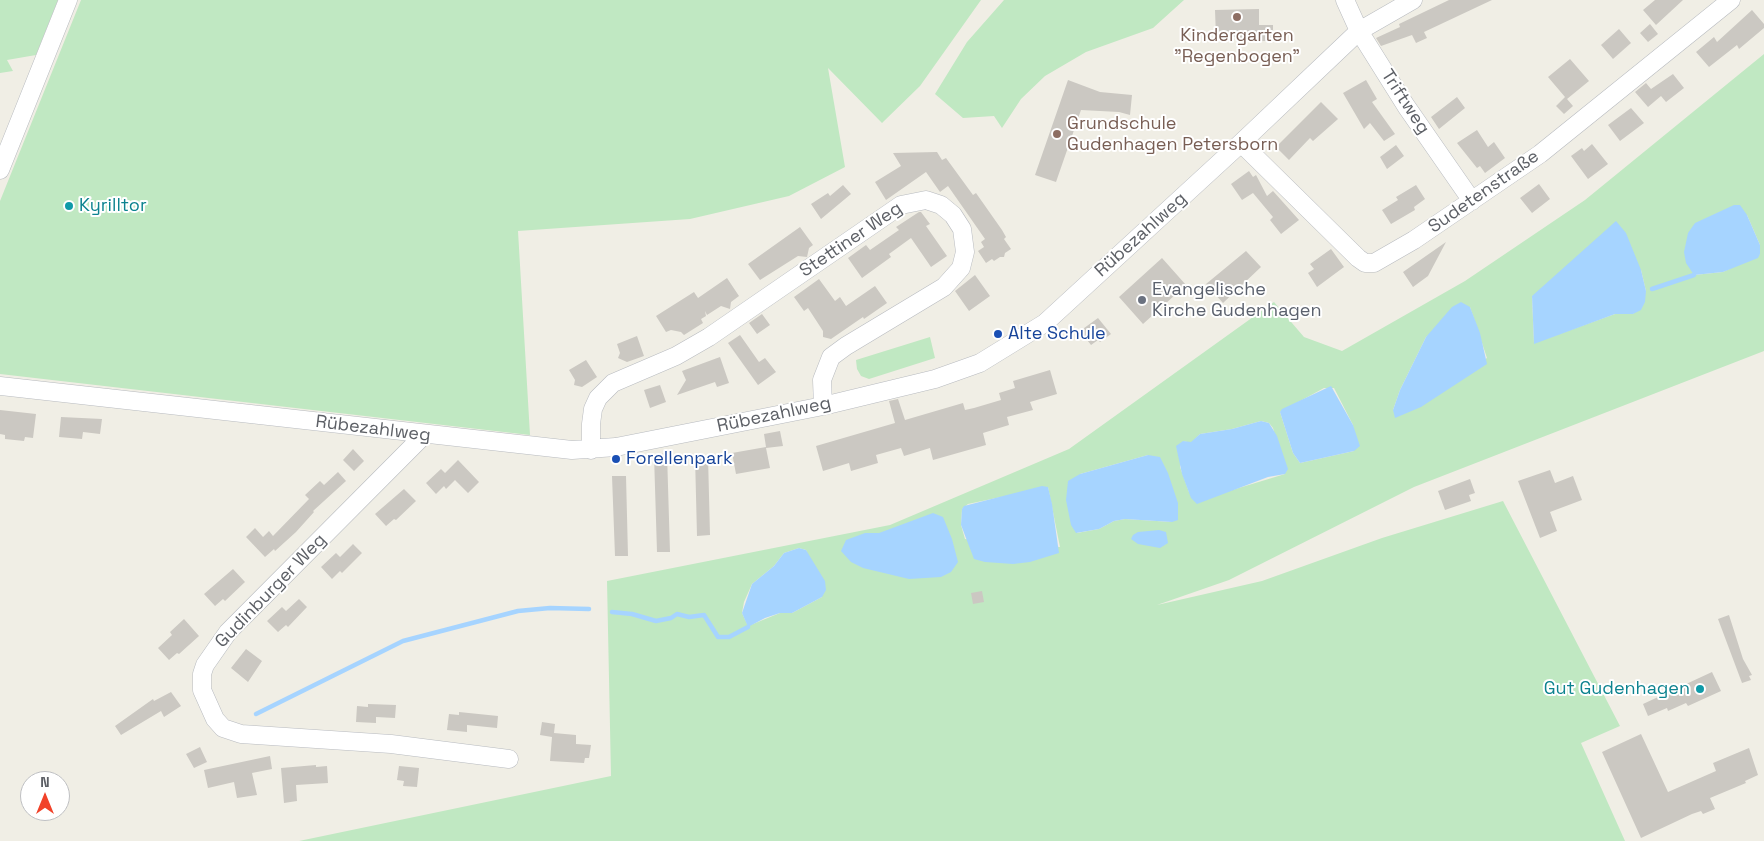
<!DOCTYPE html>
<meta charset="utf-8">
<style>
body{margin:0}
#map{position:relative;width:1764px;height:841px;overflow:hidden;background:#f0eee5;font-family:"Space Grotesk",sans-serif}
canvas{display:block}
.north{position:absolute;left:20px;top:771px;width:50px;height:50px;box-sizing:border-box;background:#fff;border:1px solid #bebfc2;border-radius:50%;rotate:0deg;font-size:14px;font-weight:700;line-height:20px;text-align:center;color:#5d6066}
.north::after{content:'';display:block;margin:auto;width:18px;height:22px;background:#f14229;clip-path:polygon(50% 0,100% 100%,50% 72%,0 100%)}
</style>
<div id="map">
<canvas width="1764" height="841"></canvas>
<div class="north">N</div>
</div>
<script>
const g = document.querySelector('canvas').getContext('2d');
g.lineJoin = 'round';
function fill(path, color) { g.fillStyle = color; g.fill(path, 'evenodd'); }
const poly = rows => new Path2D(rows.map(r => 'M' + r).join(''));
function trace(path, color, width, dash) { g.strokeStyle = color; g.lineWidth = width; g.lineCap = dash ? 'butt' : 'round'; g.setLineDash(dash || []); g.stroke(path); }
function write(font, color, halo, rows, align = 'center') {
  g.font = font + ' "Space Grotesk",sans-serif'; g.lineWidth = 4; g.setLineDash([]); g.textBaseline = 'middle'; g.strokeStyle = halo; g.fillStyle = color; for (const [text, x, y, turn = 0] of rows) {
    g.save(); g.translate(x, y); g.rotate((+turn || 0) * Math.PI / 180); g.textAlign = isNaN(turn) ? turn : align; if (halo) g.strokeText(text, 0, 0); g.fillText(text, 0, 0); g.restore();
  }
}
fill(poly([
 [0,0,58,0,36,55,7,60,13,71,0,73],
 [81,0,981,0,920,86,882,123,828,68,845,167,789,196,690,219,518,231,530,435,0,374,0,201],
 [1004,0,1184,0,1153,28,1086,52,1045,76,1021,99,1002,128,994,116,963,118,935,94,967,42],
 [1764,54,1764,351,1414,487,1229,580,1157,605,1262,581,1382,538,1503,501,1620,726,1581,743,1625,841,299,841,611,776,607,581,890,525,1069,449,1274,302,1304,337,1342,351,1465,281,1585,200],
 [1747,215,1760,245,1760,254,1723,272,1694,275],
 [1641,270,1646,291,1633,314,1615,314,1534,343,1532,296],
 [1470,307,1487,358,1393,410,1400,390,1426,337],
 [1324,388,1334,388,1353,425,1354,451,1300,463,1293,453,1280,412],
 [1261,421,1269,423,1273,428,1285,474,1219,494,1189,492,1180,467,1183,441,1191,443,1200,434,1232,429],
 [1148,455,1172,522,1125,519,1114,521,1099,529,1077,533,1080,474],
 [1048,487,1060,547,965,539,961,525,962,509,968,504],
 [799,548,806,550,822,597,792,613,780,613,748,626,742,613,744,602,752,584,774,566,784,553],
 [930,337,935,358,869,379,861,376,857,369,856,360]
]), '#c0e8c2');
fill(poly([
 [1734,205,1740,205,1747,215,1760,245,1760,254,1758,258,1723,272,1694,275,1686,263,1684,252,1688,233,1695,223],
 [1616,221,1626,233,1641,270,1646,291,1645,302,1641,310,1633,314,1615,314,1534,344,1532,296],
 [1461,302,1470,307,1480,333,1487,364,1421,407,1395,418,1393,410,1400,390,1426,337,1452,307],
 [1331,386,1353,425,1360,446,1354,451,1300,463,1293,453,1280,412,1282,409],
 [1261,421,1269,423,1277,436,1288,469,1285,474,1268,477,1197,504,1191,498,1182,474,1176,446,1183,441,1191,442,1200,434,1232,429],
 [1148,455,1160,457,1168,473,1178,503,1178,520,1172,522,1125,519,1114,521,1099,529,1076,533,1071,525,1066,500,1068,481,1080,474],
 [1042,486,1048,487,1052,504,1059,553,1030,562,1013,564,985,562,974,559,961,525,962,509,964,506],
 [933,513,943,517,952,539,958,562,951,572,941,577,909,579,863,568,851,562,841,551,846,540,865,533,879,533],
 [1159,530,1166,532,1168,543,1160,548,1138,544,1131,539,1133,535,1138,532],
 [799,548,806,550,825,581,826,590,822,597,792,613,780,613,765,618,748,627,742,613,752,584,774,566,784,553]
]), '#a6d4ff');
trace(poly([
 [1652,289,1694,275],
 [612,612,632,614,656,621,671,618,677,614,689,617,704,615,718,637,729,637,748,627],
 [256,714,403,641,518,611,550,608,589,609]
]), '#a6d4ff', 4.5);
fill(poly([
 [1449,0,1492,0,1424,32,1427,38,1416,43,1412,35,1381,46,1376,38,1400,27,1399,24],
 [1655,0,1683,0,1656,25,1643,10],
 [1259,9,1259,25,1273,25,1273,41,1237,41,1237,37,1216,37,1215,10],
 [1752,10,1764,24,1764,28,1739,49,1737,45,1709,67,1696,52,1714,37,1717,42],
 [1650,24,1658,34,1648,42,1640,33],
 [1619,29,1631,43,1613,59,1601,45],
 [1570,59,1589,81,1567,99,1573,106,1564,114,1556,106,1565,97,1548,77],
 [1673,74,1684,88,1666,102,1661,96,1648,107,1635,92,1646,83,1651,89],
 [1068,80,1100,92,1132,95,1130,115,1119,112,1081,110,1056,182,1035,175],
 [1366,80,1377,99,1372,102,1395,134,1384,141,1370,123,1364,129,1343,93],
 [1457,97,1465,108,1439,129,1431,117],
 [1321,102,1338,119,1313,141,1310,138,1289,160,1276,147],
 [1631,108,1644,123,1620,141,1608,125],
 [1477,130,1488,147,1494,142,1505,158,1485,173,1480,166,1477,168,1457,143],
 [1592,144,1608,164,1588,179,1571,156,1582,148,1584,151],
 [1396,145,1404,156,1387,169,1380,157],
 [937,152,942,160,946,158,973,195,976,193,1002,230,1006,237,1004,239,1011,249,1005,253,1004,257,1000,257,994,261,992,259,986,263,978,251,984,247,981,242,985,239,948,186,940,192,926,172,886,200,875,182,901,166,893,153],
 [1249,171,1253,177,1256,175,1267,196,1273,191,1299,220,1281,234,1270,220,1273,217,1253,193,1242,200,1231,184],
 [1539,184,1550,199,1532,213,1520,198],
 [843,185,851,194,821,219,811,204,828,193,830,196],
 [1416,185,1425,199,1414,207,1415,210,1391,224,1382,210,1398,200,1396,197],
 [919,212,921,212,930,224,926,226,947,256,931,267,911,238,889,254,891,257,862,278,848,258,866,245,870,250,899,230,896,227],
 [800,227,813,245,809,248,807,257,798,256,760,280,748,264],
 [1446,242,1428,276,1413,287,1403,272],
 [1331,249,1344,267,1317,287,1308,273,1314,269,1310,264],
 [1246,251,1261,267,1223,303,1206,284],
 [1162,258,1186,285,1143,324,1119,297],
 [975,275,990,296,969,311,955,291],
 [727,278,739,296,731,302,730,309,721,306,707,315,705,311,706,316,701,319,703,323,684,335,681,332,671,330,666,332,656,316,694,292,698,298],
 [819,279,835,301,840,297,846,306,875,286,887,303,864,319,863,317,831,339,823,337,823,331,808,308,804,311,794,297],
 [762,314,770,325,757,334,749,323],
 [1098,318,1111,334,1100,342,1098,340,1091,345,1080,331],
 [740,335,759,362,765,358,776,372,758,385,728,343],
 [637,336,644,356,627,362,618,358,620,353,617,344],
 [720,357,729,383,717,387,715,382,677,395,686,380,682,371],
 [586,360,597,377,582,387,574,385,575,380,569,370],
 [1050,370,1057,394,1030,402,1033,410,1007,417,1009,425,983,433,986,445,933,460,930,448,904,456,901,448,876,455,878,463,851,471,849,463,823,471,816,446,895,423,889,401,898,399,905,420,963,403,965,410,974,408,1001,400,999,393,1015,388,1013,381],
 [660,385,666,402,650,408,644,390],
 [0,410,36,414,33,438,25,437,24,441,5,439,5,435,0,434],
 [61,417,102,419,100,434,83,432,82,439,59,437],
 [780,431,783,446,766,448,770,468,736,474,732,453,766,447,764,434],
 [353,449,364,461,354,471,343,460],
 [667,453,670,552,657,552,654,455],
 [695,456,708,456,710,535,697,536],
 [458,460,479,482,468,493,455,480,446,489,444,486,436,494,426,483,441,469,445,473],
 [1550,470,1555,483,1573,476,1582,500,1550,512,1557,531,1540,538,1518,481],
 [338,472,346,481,313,511,314,512,296,532,275,551,274,549,265,557,246,537,255,528,263,537,269,531,273,536,309,499,305,495,320,481,324,485],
 [612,476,626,476,628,556,615,556],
 [1470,479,1475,493,1469,495,1471,501,1445,510,1438,491],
 [404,489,416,501,396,520,394,519,386,526,375,514],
 [353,544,362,553,342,573,340,571,332,579,321,567,336,553,340,557],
 [233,569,245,582,225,601,223,599,215,606,204,594],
 [982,591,984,602,973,604,971,593],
 [299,599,307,607,288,627,286,625,278,632,267,621,282,607,286,611],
 [1729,615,1743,659,1752,675,1749,676,1751,680,1742,683,1718,619],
 [184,619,199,636,179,654,177,653,169,660,158,648,172,635,170,632],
 [246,649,262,661,248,682,231,668],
 [1712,672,1721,691,1688,706,1686,703,1668,711,1667,708,1648,716,1643,704],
 [171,692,181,706,164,717,161,711,121,735,115,726,153,699,154,701],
 [368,704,396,705,395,718,376,717,376,723,356,722,357,706,368,707],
 [459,712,498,716,497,728,467,725,467,732,447,730,449,714,459,715],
 [542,722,555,724,554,733,576,735,576,744,591,745,589,758,585,758,584,763,550,761,552,737,540,735],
 [1641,734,1668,792,1716,771,1713,763,1749,748,1758,775,1745,781,1746,783,1710,798,1715,809,1703,814,1701,811,1692,814,1641,838,1602,752],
 [200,747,207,762,194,768,186,754],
 [270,756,272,769,252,773,257,795,237,798,234,782,208,788,204,770],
 [316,765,316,767,327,766,328,783,296,785,297,801,284,803,281,768],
 [399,766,419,768,417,787,403,786,404,781,397,780]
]), '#cbc8c2');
const minor = poly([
 [1345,0,1359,31,1406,106,1472,201],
 [1241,143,1358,258,1365,263,1374,263,1414,240,1540,154,1731,0],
 [0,170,68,0],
 [0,386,572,450,616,447,823,406,935,379,980,363,1045,323,1241,143,1359,31,1413,0],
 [424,435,228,632,205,665,202,674,202,690,215,719,223,728,241,734,391,744,509,759],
 [591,450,591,424,593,409,598,398,613,383,676,356,709,337,901,205,926,200,941,205,953,215,962,229,965,252,961,268,944,287,846,346,831,357,822,380,823,406]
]);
trace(minor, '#b7babf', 19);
trace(minor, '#fff', 18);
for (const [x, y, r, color] of [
 [1237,17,5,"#8d6e63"],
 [1057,134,5,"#8d6e63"],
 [69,206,5,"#0f9aa8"],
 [1142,300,5,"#6b7280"],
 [998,334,5,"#1a4fb4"],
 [616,459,5,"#1a4fb4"],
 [1700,689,5,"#0f9aa8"]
]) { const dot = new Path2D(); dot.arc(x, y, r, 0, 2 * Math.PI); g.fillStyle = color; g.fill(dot); trace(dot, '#fff', 2); }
write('18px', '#785e54', '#fff', [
 ["Kindergarten",1237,36],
 ["\"Regenbogen\"",1237,57],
 ["Grundschule",1067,124,"left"],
 ["Gudenhagen Petersborn",1067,145,"left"]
]);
write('18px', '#5d6066', '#fff', [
 ["Triftweg",1405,102,57],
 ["Sudetenstraße",1484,192,-35],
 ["Rübezahlweg",1141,235,-42],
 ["Stettiner Weg",851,240,-34],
 ["Rübezahlweg",774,415,-12],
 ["Rübezahlweg",373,429,7],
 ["Gudinburger Weg",271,591,-46]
]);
write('18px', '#0d838f', '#fff', [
 ["Kyrilltor",79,206],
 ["Gut Gudenhagen",1690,689,"right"]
], 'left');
write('18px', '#5b616d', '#fff', [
 ["Evangelische",1152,290],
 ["Kirche Gudenhagen",1152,311]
], 'left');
write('18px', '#164399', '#fff', [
 ["Alte Schule",1008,334],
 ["Forellenpark",626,459]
], 'left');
</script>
